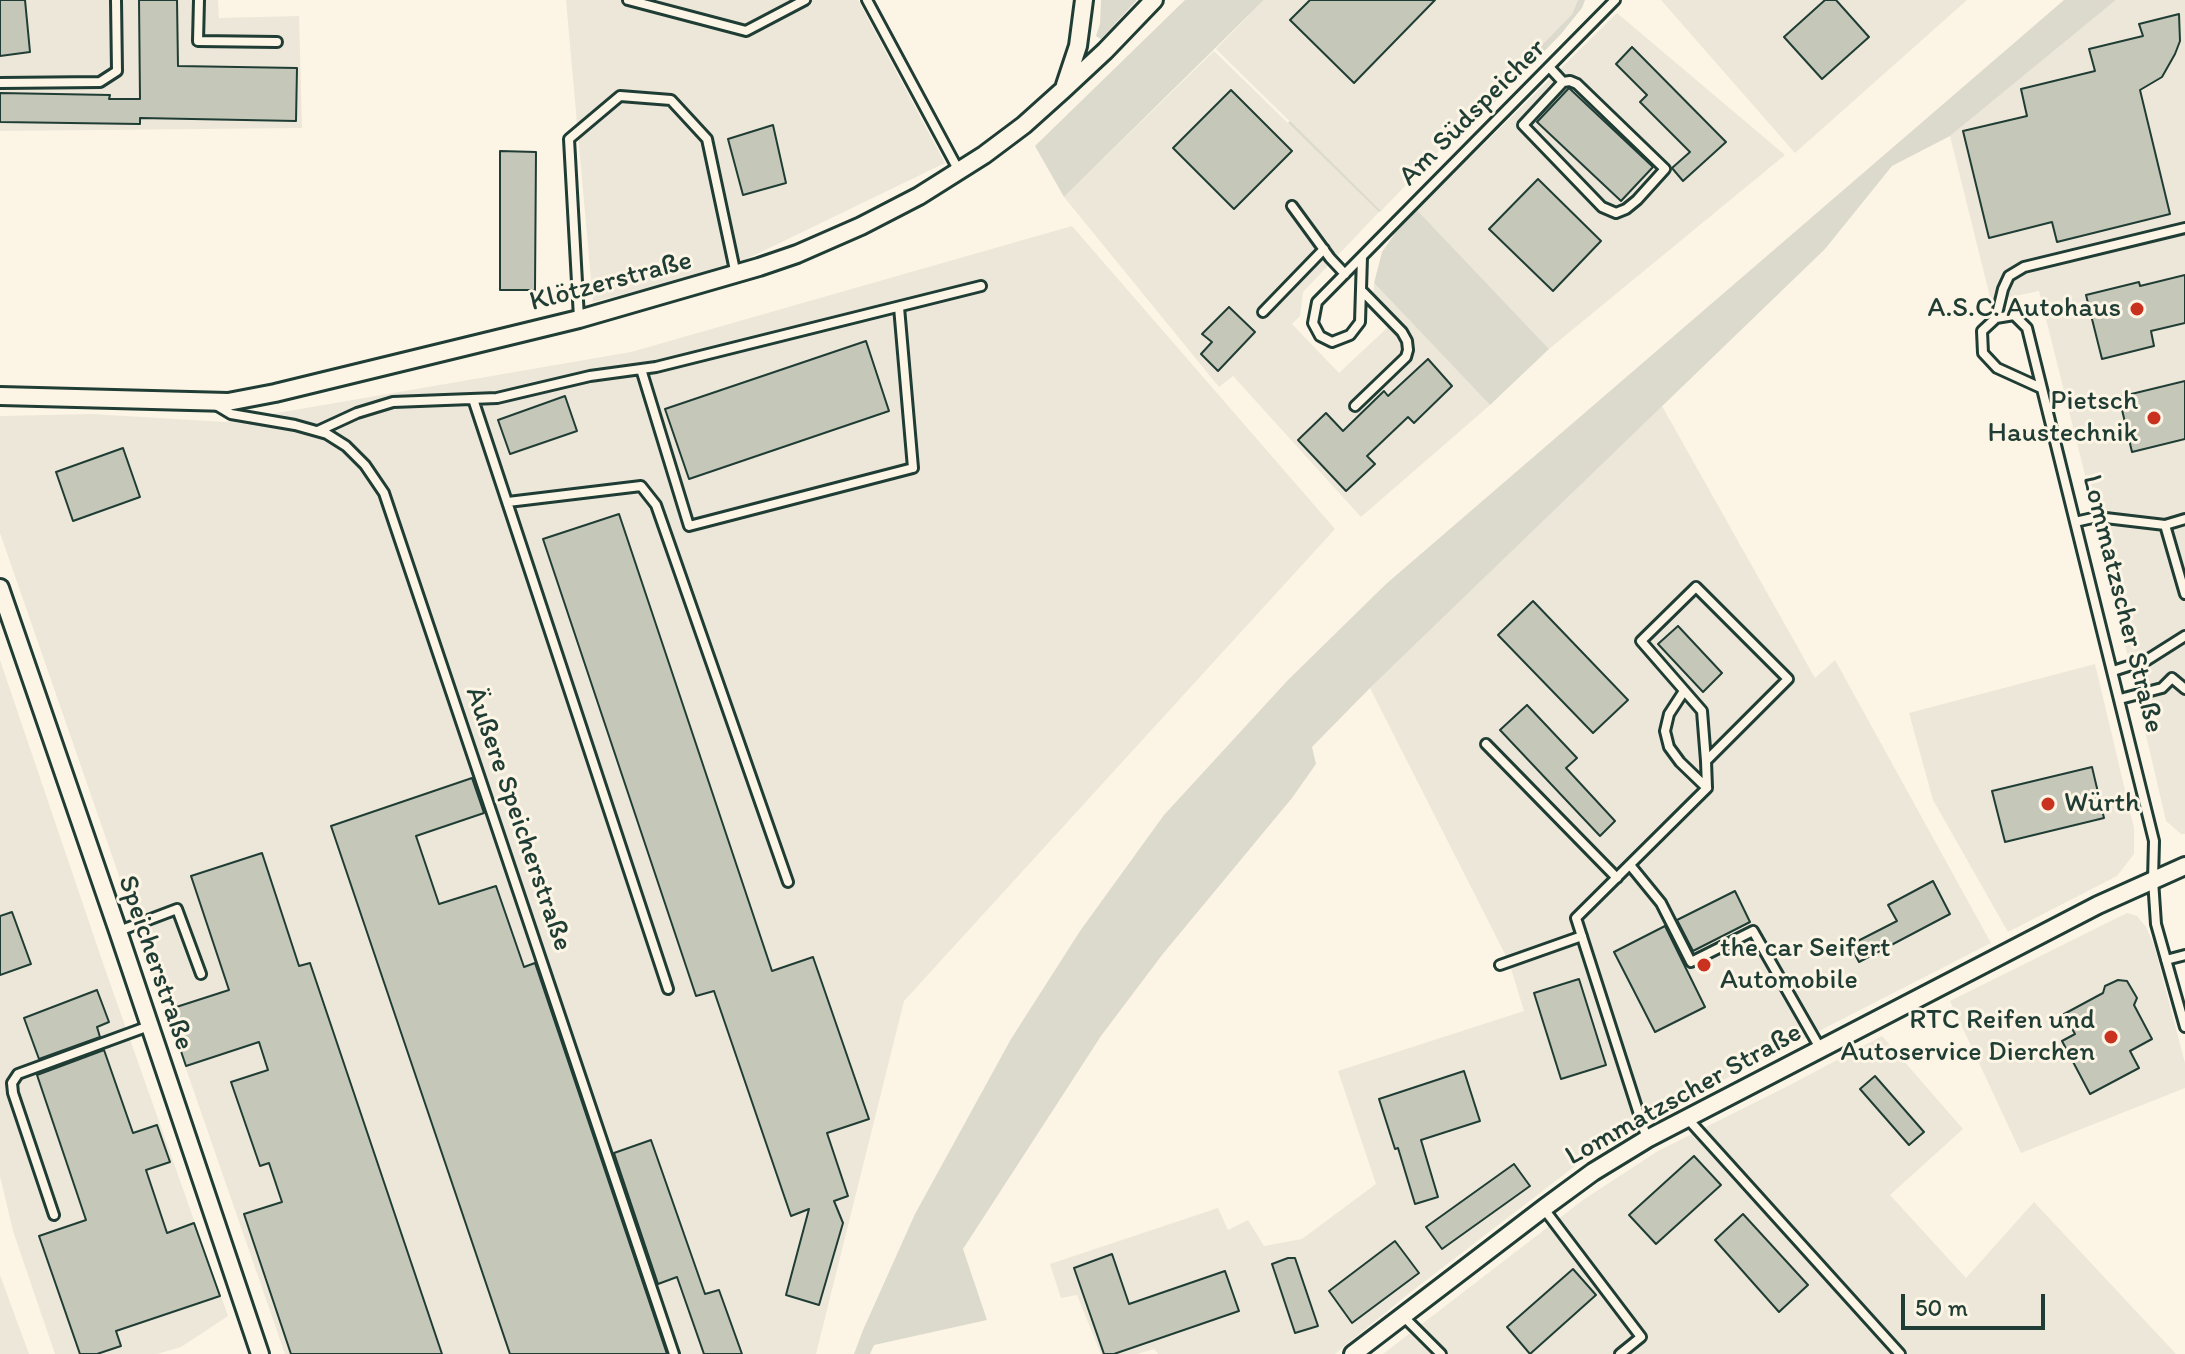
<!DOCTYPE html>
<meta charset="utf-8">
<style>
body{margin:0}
#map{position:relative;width:2185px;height:1354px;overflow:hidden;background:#fcf5e5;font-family:Itim,sans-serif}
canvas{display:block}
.scale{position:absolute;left:1901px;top:1294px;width:144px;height:36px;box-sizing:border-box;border:4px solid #1f3d34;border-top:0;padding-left:10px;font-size:24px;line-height:28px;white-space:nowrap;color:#1f3d34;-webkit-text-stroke:6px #fcf5e5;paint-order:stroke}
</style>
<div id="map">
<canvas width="2185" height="1354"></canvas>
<div class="scale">50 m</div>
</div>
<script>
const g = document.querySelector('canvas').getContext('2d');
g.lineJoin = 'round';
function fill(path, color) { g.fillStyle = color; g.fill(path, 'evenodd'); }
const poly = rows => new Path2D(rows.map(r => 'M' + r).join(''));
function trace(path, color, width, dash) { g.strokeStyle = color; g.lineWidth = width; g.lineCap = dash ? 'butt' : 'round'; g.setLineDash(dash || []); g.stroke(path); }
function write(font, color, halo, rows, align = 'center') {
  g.font = font + ' Itim,sans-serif'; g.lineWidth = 6; g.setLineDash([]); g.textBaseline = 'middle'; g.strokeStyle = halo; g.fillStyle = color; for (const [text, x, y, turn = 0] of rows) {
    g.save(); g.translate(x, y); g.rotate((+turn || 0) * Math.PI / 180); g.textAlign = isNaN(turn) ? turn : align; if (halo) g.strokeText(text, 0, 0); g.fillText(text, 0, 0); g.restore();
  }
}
fill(poly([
 [0,0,218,0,219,18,299,16,302,128,0,131],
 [566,0,858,0,945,163,728,268,593,302],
 [1264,0,1578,0,1572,14,1381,211,1216,49],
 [1661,0,1967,0,1795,153],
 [2116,0,2185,0,2185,834,2181,834,2166,821,2092,503,2039,291,1991,301,1950,136],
 [1617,13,1785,155,1549,349,1417,210],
 [1214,51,1379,212,1303,292,1300,316,1292,324,1339,373,1389,326,1373,311,1374,283,1490,405,1361,517,1233,376,1219,387,1064,197],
 [1072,226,1335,529,904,1001,816,1354,285,1354,0,533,0,416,92,414,225,422,631,352],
 [1662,406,1815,678,1835,660,1991,943,1651,1117,1596,1150,1407,1295,1335,1354,1158,1354,1154,1349,1137,1354,1101,1354,1077,1295,1061,1298,1050,1264,1218,1208,1228,1230,1248,1220,1264,1246,1302,1239,1376,1184,1338,1071,1524,1011,1509,962,1370,688],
 [0,660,105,969,228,1316,181,1347,157,1354,55,1354,13,1231,0,1176],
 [2095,664,2134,828,2134,854,2117,876,2008,932,1933,800,1909,713],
 [2127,913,2137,916,2146,927,2154,945,2185,1063,2185,1088,2021,1153,1950,1001],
 [1882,1036,1963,1129,1890,1195,1966,1278,2034,1202,2176,1354,1383,1354,1583,1200,1658,1151,1790,1085],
 [0,1275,29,1354,0,1354]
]), '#ece7d8');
fill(poly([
 [1101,0,1137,0,1101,39,1096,36,1100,24],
 [1185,0,1264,0,1064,197,1035,146],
 [1578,0,1585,0,1582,8,1561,34,1458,140,1454,136,1572,14],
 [2064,0,2116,0,1950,136,1892,166,1825,249,1370,688,1312,747,1316,764,1292,798,1162,955,1101,1036,963,1249,987,1320,874,1345,870,1354,854,1354,863,1330,915,1214,1011,1039,1080,931,1164,815,1288,680,1386,584],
 [1290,121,1381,211,1379,212,1288,123],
 [1417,210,1549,349,1490,405,1374,283,1382,252,1396,232]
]), '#dcdacc');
const building = poly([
 [0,0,25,0,30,52,0,56,0,0],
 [139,0,177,0,178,66,297,68,296,121,140,118,140,124,0,122,0,93,110,95,109,99,140,99,139,0],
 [1310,0,1435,0,1354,83,1290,20,1310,0],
 [1825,0,1836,0,1869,37,1822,79,1784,37,1825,0],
 [2179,14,2180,41,2175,54,2162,77,2140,90,2170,214,2057,242,2052,222,1989,238,1963,131,2027,116,2021,89,2095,71,2089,49,2143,36,2139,24,2179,14],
 [1632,47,1726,142,1683,181,1672,168,1690,152,1640,102,1647,95,1616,64,1632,47],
 [1569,88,1653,167,1621,201,1537,122,1569,88],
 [1231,90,1292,151,1234,209,1173,148,1231,90],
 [773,125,786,183,743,195,728,139,773,125],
 [500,151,536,152,535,290,500,290,500,151],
 [1538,179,1601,241,1553,291,1489,229,1538,179],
 [2185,275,2185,323,2151,331,2154,346,2102,359,2086,295,2139,282,2140,286,2185,275],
 [1229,307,1255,332,1218,371,1201,354,1212,342,1202,334,1229,307],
 [866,341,889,411,689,479,665,409,866,341],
 [1428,359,1452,386,1414,423,1408,417,1367,456,1375,464,1346,491,1298,440,1326,413,1343,431,1384,391,1388,396,1428,359],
 [2185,381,2185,439,2132,452,2119,397,2185,381],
 [565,396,577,431,510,454,498,420,565,396],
 [123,448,140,497,73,521,56,472,123,448],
 [619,514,772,971,813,957,869,1119,827,1133,848,1196,834,1201,843,1223,819,1305,786,1295,809,1209,791,1216,714,991,696,996,543,539,619,514],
 [1533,601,1628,700,1593,733,1498,635,1533,601],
 [1678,626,1722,673,1703,692,1658,644,1678,626],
 [1527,705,1577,758,1566,768,1615,821,1600,836,1500,730,1527,705],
 [2092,767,2104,818,2005,842,1992,791,2092,767],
 [472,778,484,813,416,836,439,904,496,886,524,967,535,963,667,1354,510,1354,331,826,472,778],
 [262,853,299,966,310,963,442,1354,291,1354,244,1214,282,1202,269,1163,260,1166,231,1082,268,1070,259,1042,186,1066,167,1010,229,990,191,876,262,853],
 [1933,881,1950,914,1859,962,1850,945,1897,921,1888,905,1933,881],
 [1735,891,1750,922,1693,951,1677,920,1735,891],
 [12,912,31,964,0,975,0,916,12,912],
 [1665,926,1705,1007,1655,1032,1614,952,1665,926],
 [1579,979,1606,1065,1561,1079,1534,993,1579,979],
 [2118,980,2127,981,2137,998,2134,1005,2152,1039,2130,1051,2139,1068,2090,1094,2062,1041,2075,1034,2064,1014,2103,993,2105,986,2118,980],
 [97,990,109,1022,97,1027,100,1037,39,1059,24,1018,97,990],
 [104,1050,133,1133,157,1125,170,1162,146,1170,167,1233,194,1223,220,1296,116,1331,121,1346,97,1354,80,1354,39,1236,86,1220,37,1075,104,1050],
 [1464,1071,1480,1121,1421,1140,1438,1197,1415,1204,1398,1148,1395,1149,1379,1099,1464,1071],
 [1875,1076,1924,1132,1909,1145,1860,1089,1875,1076],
 [651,1140,705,1294,719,1290,742,1354,704,1354,677,1277,658,1284,614,1153,651,1140],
 [1694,1156,1721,1185,1656,1244,1629,1215,1694,1156],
 [1514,1164,1530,1186,1442,1249,1426,1227,1514,1164],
 [1743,1214,1808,1285,1779,1312,1715,1240,1743,1214],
 [1395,1241,1419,1273,1352,1323,1329,1291,1395,1241],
 [1112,1254,1129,1304,1225,1271,1239,1311,1114,1354,1104,1354,1074,1268,1112,1254],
 [1288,1258,1295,1258,1318,1326,1295,1333,1272,1264,1288,1258],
 [1573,1269,1596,1295,1530,1354,1507,1327,1573,1269]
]);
fill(building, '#c5c7b9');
trace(building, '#1f3d34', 2);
const lane = poly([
 [199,0,198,41,277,42],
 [628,0,746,31,805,0],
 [867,0,959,171],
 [1550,68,1563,82,1523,125,1602,207,1616,213,1626,209,1637,200,1665,169,1577,84,1570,81,1563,82],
 [0,83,100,82,117,71,116,0],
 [1292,206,1330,258,1345,274],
 [1362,257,1360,322,1350,335,1332,342,1320,336,1313,323,1317,302,1615,0],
 [1263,312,1324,249],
 [579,318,569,139,620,96,671,100,707,139,736,275],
 [1996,318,2003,289,2009,276,2024,267,2185,228],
 [641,369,689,526,913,468,899,307],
 [2041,388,1997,368,1983,353,1982,331,1996,318,2014,315,2027,328,2154,841,2153,880,2156,924,2185,1027],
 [473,399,668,989],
 [216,405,231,414,295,425,327,434,346,446,365,465,384,493,674,1354],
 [1355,406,1406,357,1408,350,1407,341,1402,332,1363,292],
 [318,431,357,413,393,402,497,398,590,376,656,367,981,286],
 [508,502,641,486,656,505,788,882],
 [2075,522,2097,517,2165,525,2185,519],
 [2165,525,2185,594],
 [2113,671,2147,660,2185,636],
 [1684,691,1669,714,1665,731,1669,747,1680,762,1707,788],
 [2120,699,2162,688,2172,678,2185,689],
 [1486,744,1617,878],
 [1630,865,1661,903,1691,962,1753,931,1820,1048],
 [119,931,177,909,201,974],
 [2166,960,2185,955],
 [1500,965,1582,936],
 [1687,1118,1900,1354],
 [1647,1139,1576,918,1707,788,1706,761,1788,679,1696,587,1641,641,1702,711,1706,761],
 [1544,1209,1641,1337,1620,1354],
 [54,1215,13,1093,12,1083,18,1074,149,1026],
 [1402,1315,1441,1354]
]);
const street = poly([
 [1065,85,1078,46,1084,0],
 [0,396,228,402,275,393,579,319,759,267,797,254,861,226,919,196,984,155,1024,125,1063,90,1105,51,1154,0],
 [0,588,118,931,260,1354],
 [1353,1354,1544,1208,1593,1172,1647,1139,2098,905,2185,866]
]);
trace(lane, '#1f3d34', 14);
trace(street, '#1f3d34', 22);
trace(lane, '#fcf5e5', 8);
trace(street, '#fcf5e5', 16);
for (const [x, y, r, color] of [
 [2137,309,8,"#c8321e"],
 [2154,418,8,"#c8321e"],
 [2048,804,8,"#c8321e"],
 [1704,965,8,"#c8321e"],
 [2111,1037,8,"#c8321e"]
]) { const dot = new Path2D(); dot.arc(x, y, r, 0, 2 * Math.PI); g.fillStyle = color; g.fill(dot); trace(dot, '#fcf5e5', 3); }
write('28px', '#1f3d34', '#fcf5e5', [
 ["Am Südspeicher",1473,113,-45],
 ["Klötzerstraße",611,282,-15],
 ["Lommatzscher Straße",2122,604,76],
 ["Äußere Speicherstraße",518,819,71],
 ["Speicherstraße",155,963,71],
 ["Lommatzscher Straße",1684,1095,-29]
]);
write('28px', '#1f3d34', '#fcf5e5', [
 ["A.S.C. Autohaus",2121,309],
 ["Pietsch",2138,402],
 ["Haustechnik",2138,434],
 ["Würth",2064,804,"left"],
 ["the car Seifert",1720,949,"left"],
 ["Automobile",1720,981,"left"],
 ["RTC Reifen und",2095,1021],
 ["Autoservice Dierchen",2095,1053]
], 'right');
</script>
